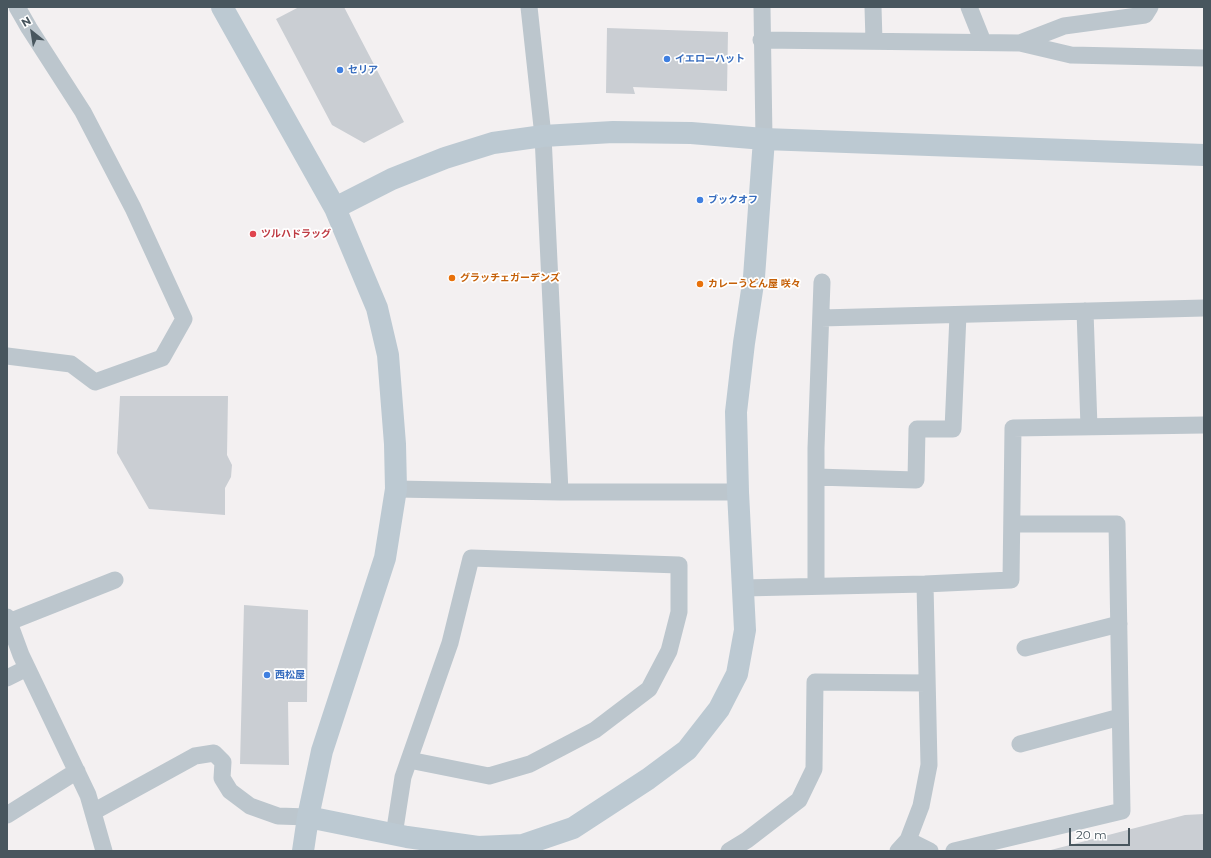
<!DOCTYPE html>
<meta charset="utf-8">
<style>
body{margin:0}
#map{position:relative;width:1211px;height:858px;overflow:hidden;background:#f3f0f1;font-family:Montserrat,sans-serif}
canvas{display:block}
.frame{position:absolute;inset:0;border:8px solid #48565e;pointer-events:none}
.north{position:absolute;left:12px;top:12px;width:40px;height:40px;-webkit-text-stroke:3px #fff;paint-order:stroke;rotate:330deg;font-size:11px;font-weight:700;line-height:16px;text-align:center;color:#48565e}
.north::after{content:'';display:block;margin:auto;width:14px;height:18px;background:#48565e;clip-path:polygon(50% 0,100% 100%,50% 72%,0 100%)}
.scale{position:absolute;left:1069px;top:828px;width:61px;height:18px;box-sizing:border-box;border:2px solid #48565e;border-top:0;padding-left:5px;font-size:12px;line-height:14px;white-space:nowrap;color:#48565e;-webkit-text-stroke:3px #fff;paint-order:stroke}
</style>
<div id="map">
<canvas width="1211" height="858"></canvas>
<div class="frame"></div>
<div class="north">N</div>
<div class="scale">20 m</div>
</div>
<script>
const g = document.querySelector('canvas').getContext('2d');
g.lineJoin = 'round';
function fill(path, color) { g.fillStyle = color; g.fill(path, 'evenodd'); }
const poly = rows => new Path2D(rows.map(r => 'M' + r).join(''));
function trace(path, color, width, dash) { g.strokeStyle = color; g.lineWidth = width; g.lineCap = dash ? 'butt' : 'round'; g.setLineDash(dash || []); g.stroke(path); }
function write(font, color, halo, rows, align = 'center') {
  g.font = font + ' Montserrat,"Noto Sans JP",sans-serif'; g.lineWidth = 3.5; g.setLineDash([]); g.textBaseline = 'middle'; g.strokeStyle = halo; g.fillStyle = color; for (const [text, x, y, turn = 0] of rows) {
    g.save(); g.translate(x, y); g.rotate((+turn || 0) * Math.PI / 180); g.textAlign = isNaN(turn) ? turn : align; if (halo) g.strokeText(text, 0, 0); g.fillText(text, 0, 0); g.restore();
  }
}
fill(poly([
 [299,7,344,7,404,122,364,143,332,125,276,19],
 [607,28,728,32,727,91,633,87,635,94,606,93],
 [120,396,228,396,227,455,232,465,231,477,225,488,225,515,149,509,117,453],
 [244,605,308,610,307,702,288,702,289,765,240,764],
 [1204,814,1204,851,1047,851,1185,815]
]), '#caced3');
trace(poly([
 [529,7,543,136,560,492],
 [762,7,764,139],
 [873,7,874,41],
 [969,7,983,42],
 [761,40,1020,43,1071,55,1204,58],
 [1020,43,1064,26,1145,15,1150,7],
 [1085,311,1089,427],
 [821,318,1204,308],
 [7,356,71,364,95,382,162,358,184,319,133,208,83,112,29,28,17,7],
 [816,477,916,480,917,429,953,429,958,315],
 [396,489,560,492,738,492],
 [816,586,816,448,822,282],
 [743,588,925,584,1011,580,1013,428,1204,425],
 [7,617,21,655,88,795,104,851],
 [9,622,115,580],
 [1025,648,1119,624],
 [7,678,27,668],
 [1020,744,1120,717],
 [93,812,195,756,214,753,223,762,222,778,230,791,250,806,278,816,308,817],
 [7,815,77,771],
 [394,835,403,777,450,643,471,558,679,565,679,612,669,651,649,689,595,730,530,764,489,776,409,760],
 [908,840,930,851],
 [729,851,747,840,799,800,814,769,815,682,927,683],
 [898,851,908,840,921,806,929,765,925,584],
 [954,851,1122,811,1117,524,1012,524]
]), '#bcc6cd', 17);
trace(poly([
 [222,7,335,208,377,308,388,355,395,444,396,489,385,558,322,751,308,817,303,851],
 [335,208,392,179,445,158,493,143,543,136,613,132,691,133,764,139,1204,155],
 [308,817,407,837,478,847,523,845,573,828,648,779,687,750,719,709,737,674,745,630,738,492,736,412,744,343,754,277,764,139]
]), '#bcc9d2', 22);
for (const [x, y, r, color] of [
 [667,59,4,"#3f7fe0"],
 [340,70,4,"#3f7fe0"],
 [700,200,4,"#3f7fe0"],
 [253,234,4,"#e0444e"],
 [452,278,4,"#e8710a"],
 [700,284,4,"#e8710a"],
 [267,675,4,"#3f7fe0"]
]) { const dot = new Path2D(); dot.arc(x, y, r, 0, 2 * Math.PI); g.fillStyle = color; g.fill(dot); trace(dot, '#fff', 1.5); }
write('bold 10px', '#366cbe', '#fff', [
 ["イエローハット",675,59],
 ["セリア",348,70],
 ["ブックオフ",708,200],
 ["西松屋",275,675]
], 'left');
write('bold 10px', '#be3a42', '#fff', [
 ["ツルハドラッグ",261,234]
], 'left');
write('bold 10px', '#c56008', '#fff', [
 ["グラッチェガーデンズ",460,278],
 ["カレーうどん屋 咲々",708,284]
], 'left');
</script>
